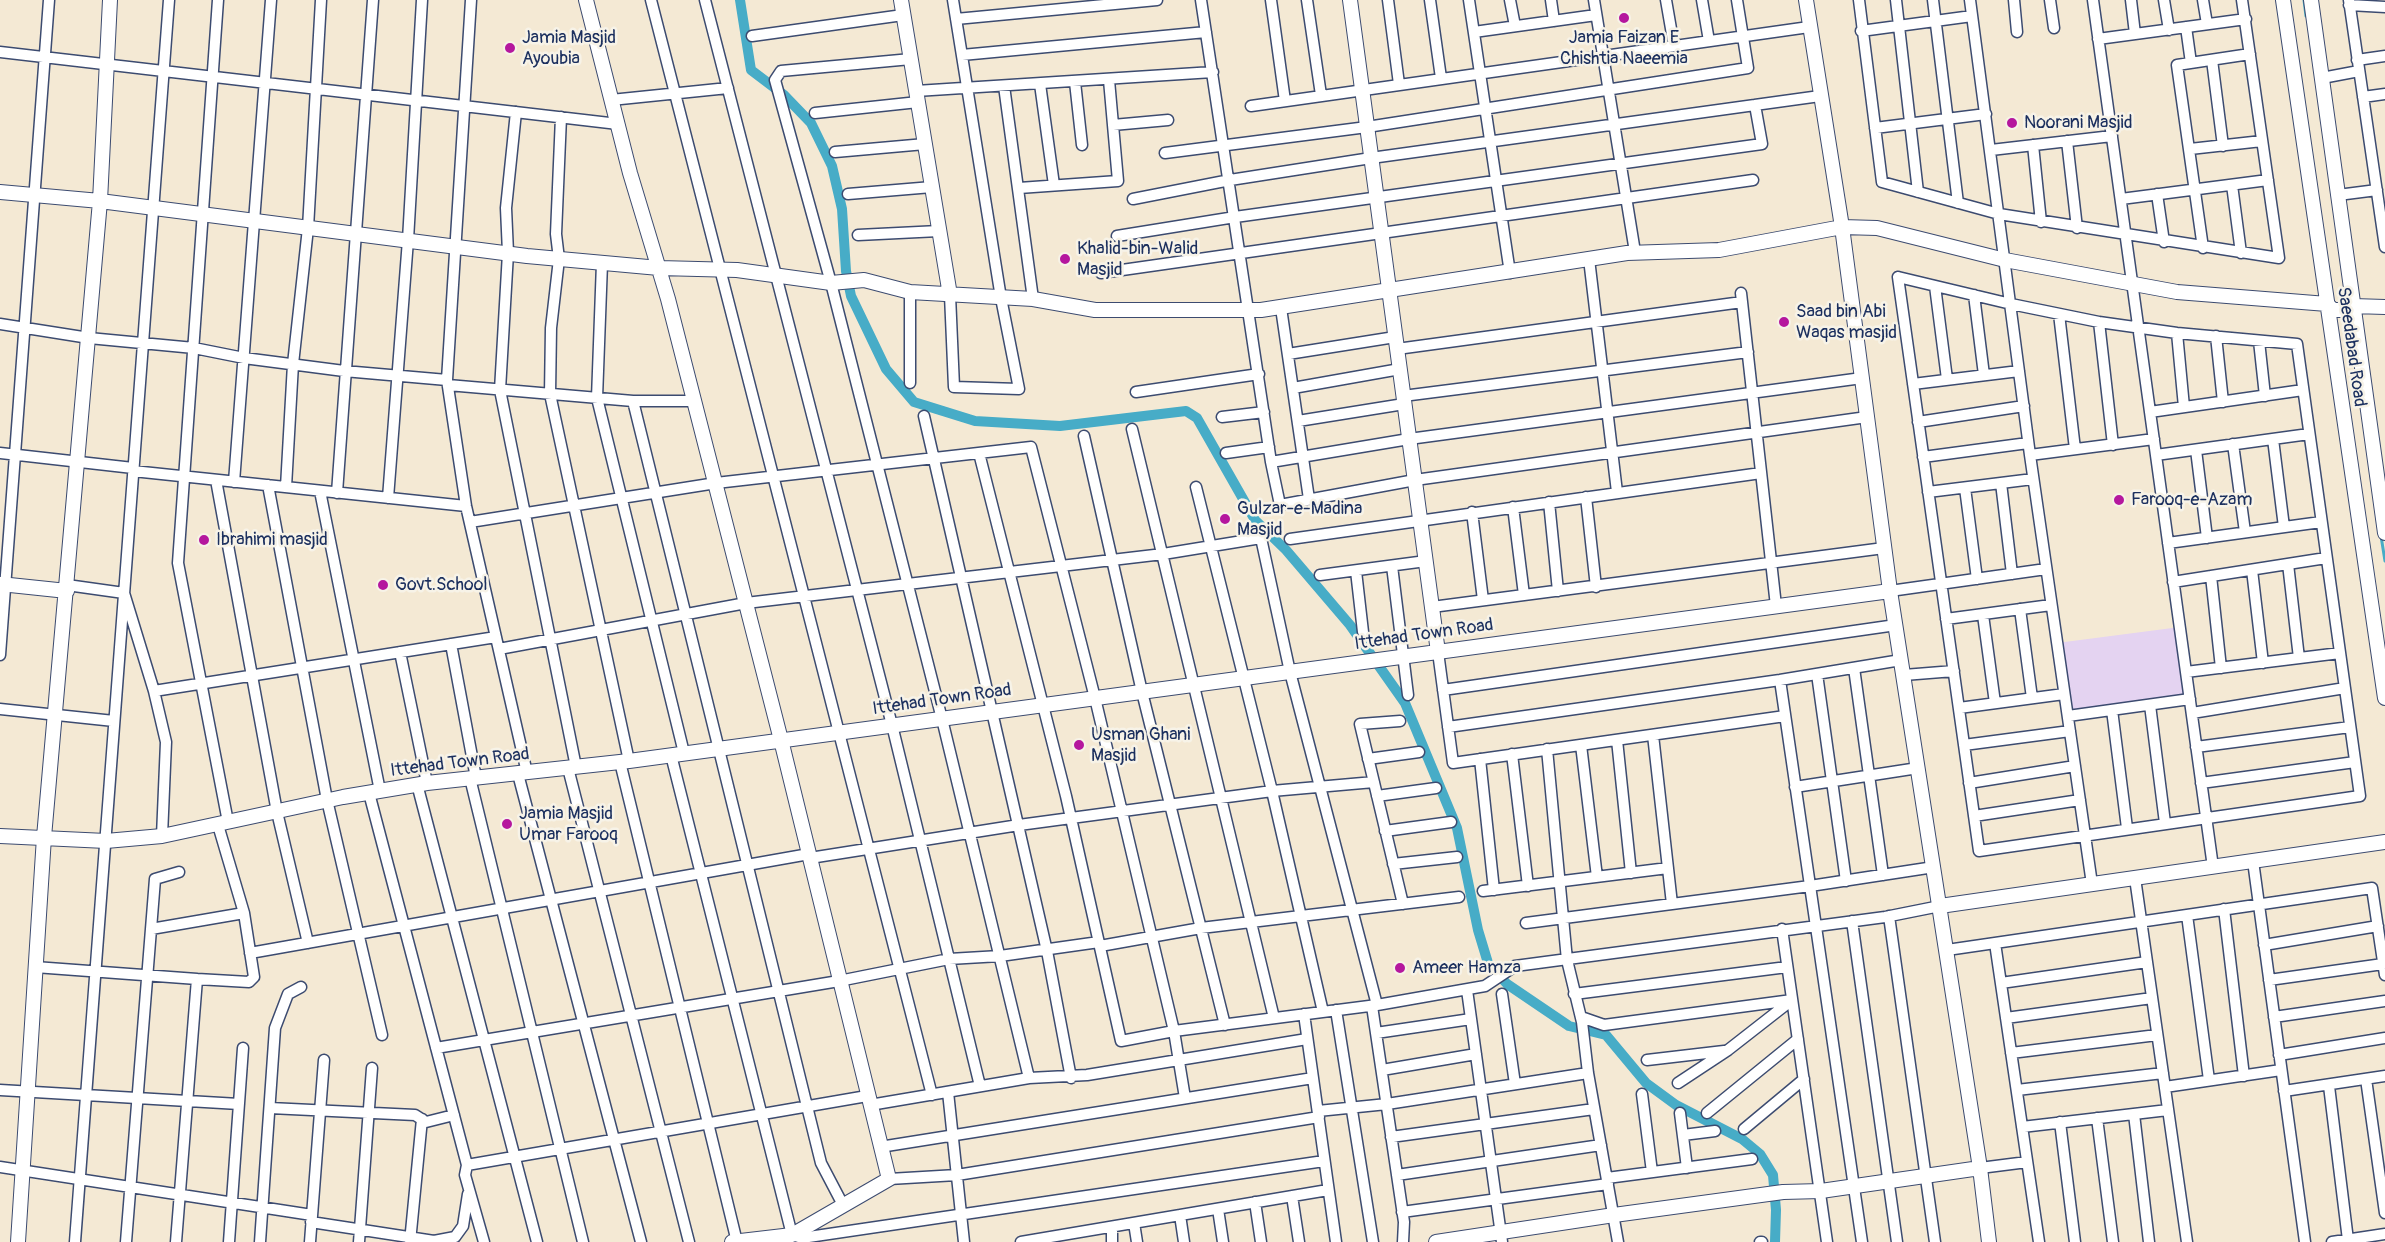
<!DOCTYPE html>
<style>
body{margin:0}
canvas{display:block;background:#f4e9d4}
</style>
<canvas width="2385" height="1242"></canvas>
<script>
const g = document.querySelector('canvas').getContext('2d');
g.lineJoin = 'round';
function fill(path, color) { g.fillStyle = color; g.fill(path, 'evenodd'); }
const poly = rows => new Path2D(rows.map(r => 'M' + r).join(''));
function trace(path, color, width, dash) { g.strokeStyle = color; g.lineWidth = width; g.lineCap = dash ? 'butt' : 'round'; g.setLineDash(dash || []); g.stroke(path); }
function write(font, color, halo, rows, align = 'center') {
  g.font = font + ' Pangolin,sans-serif'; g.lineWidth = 5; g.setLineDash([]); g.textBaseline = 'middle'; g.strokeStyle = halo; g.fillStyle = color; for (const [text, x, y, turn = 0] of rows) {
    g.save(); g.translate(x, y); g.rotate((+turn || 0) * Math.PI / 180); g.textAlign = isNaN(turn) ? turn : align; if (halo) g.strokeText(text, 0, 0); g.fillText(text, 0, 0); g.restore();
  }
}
fill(poly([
 [2180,627,2190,699,2068,716,2057,643]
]), '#e4d3f1');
trace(poly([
 [2304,0,2306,16],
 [2381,536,2385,561]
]), '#47acc7', 3);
trace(poly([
 [740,0,751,70,784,95,811,123,832,166,842,209,846,271,851,296,886,369,914,402,975,421,1060,426,1186,411,1197,418,1255,520,1286,550,1350,625,1405,703,1457,828,1478,930,1488,963,1507,984,1569,1026,1606,1035,1646,1083,1676,1105,1742,1139,1760,1154,1773,1175,1776,1210,1775,1242]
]), '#47acc7', 10);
const street = poly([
 [218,0,178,563,228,822],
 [471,0,447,380,466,506,527,773],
 [651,0,932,1095],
 [705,0,892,725,980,1086],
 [1201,0,1271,462,1409,439,1862,378],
 [1271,0,1285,101],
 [1307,0,1321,95],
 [1388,0,1399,84],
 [1430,0,1441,78],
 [1469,0,1510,273],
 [1510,0,1515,26],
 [1551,0,1554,21],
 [1594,0,1635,252],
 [1666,0,1674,46],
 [1702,0,1709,41],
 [1859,0,1882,182,1999,214,2279,258,2242,0],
 [1896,0,1918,192],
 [1933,0,1958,203],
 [1970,0,2030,455,2092,884],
 [2014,0,2017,32],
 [2050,0,2054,28],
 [2093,0,2213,867],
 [2131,0,2135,34],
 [2164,0,2169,30],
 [2203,0,2207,24],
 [2349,0,2385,247],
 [2349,5,2385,7],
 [956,19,1157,0],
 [2186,27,2191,63],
 [1861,31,1972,16],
 [1474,32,1596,15],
 [752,36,903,15],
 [2098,39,2246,19],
 [0,52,618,124],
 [962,55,1206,32],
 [911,59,781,71,775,80,831,283,942,719,1029,1078],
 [2212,60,2223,146],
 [2357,60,2385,56],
 [2322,78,2359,71],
 [1075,82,1082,145],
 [1040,84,1054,185],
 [1004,86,1033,299],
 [916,91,1213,72],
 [2363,97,2385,94],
 [611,100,728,88],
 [1251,106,1809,27],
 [516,112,506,208,508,253,500,390,576,767],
 [815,113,918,102],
 [561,117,556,234,559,259,551,328,550,394,629,761],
 [1113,125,1168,120],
 [1875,128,1986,114],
 [2067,141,2077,228],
 [2033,145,2041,222],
 [2190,149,2262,141],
 [1991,150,2112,136],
 [835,152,925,144],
 [1165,153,1367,127,1748,68,1737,0],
 [2232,185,2241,253],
 [1019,188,1118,181,1109,80],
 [848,194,932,187],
 [2157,194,2164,242],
 [2338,195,2377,190],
 [1133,199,1230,180,1371,158,1820,96],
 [2121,199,2268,180],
 [858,235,939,231],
 [1117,236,1235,217,1762,144,1755,105],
 [2203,248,2177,65,2250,54],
 [1589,259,1617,492],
 [602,263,597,398,684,753],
 [1101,273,1753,180],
 [1898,277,2011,304,2099,322,2177,333,2297,344,2360,796,1979,851,1898,277],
 [1935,286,1947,379],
 [1741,293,1776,606],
 [950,295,954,387,1019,389,1001,298,953,0],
 [1974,295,1984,375],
 [1281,308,1309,499],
 [2059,314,2075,449],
 [2099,322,2113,445],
 [0,324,89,338,194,348,244,358,344,371,447,380],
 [2177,333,2184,407],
 [2216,336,2223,402],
 [2259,341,2265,396],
 [1397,349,1742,302],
 [1288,354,1395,337],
 [910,383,910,292],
 [1913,384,2019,371],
 [448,385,633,401,695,401],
 [1293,388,1400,369],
 [1136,392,1259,374],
 [1403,396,1748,352],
 [633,401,821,1163,843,1205],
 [2150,412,2303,390],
 [924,416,1047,951,1071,1078],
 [1222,417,1264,412],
 [1298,421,1404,404],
 [1918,422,2024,406],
 [1132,429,1274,1018],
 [1084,436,1142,692,1225,1025],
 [2273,439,2284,527],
 [2233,444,2245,532],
 [2196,450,2207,538],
 [0,453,133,468],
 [979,453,1066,796,1121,1041,1174,1031,1185,1098],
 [1226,453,1269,447],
 [2030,455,2154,439],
 [2156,455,2309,434],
 [1923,457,2028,443],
 [1271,462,1280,505,1415,480,1867,417],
 [133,471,466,506],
 [216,480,277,812,308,943],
 [234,482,271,0],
 [2001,483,2012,574],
 [268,485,327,800,382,1035],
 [286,487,293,364,308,228,321,0],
 [1965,488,1977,579],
 [320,491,380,791],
 [1928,492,2033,479],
 [337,493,373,0],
 [1586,497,1596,587],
 [388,498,408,240,422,0],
 [1549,502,1558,591],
 [1513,507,1524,595],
 [1472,512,1483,600],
 [470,522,716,483,1031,447,1095,698,1174,1031,1377,1005,1485,986,1515,966,1885,917,1940,906],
 [1290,539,1761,473],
 [2168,543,2321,522],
 [2288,564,2299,658],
 [1392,566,1408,695],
 [2252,570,2263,663],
 [1356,571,1363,632],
 [1320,575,1426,561],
 [2211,576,2221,668],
 [2173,582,2326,558],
 [67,585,124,593,154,691,166,742,162,836],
 [1890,591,2046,569],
 [1432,607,1884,548],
 [2020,609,2032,698],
 [1983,615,1995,703],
 [1946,619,2051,605],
 [451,644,476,778],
 [499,649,746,603,1163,554,1261,538,1290,672,1377,1005],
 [400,652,427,783],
 [1438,652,1453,763,1785,716],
 [0,655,49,0],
 [1854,668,1883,875],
 [2186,672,2340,653],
 [1817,674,1846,881],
 [1904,675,1954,671],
 [1780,680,1862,1242],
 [1443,690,1896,625],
 [154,691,496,637],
 [2150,705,2165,823],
 [1959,708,2064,694],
 [0,709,114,721],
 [2112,710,2127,828],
 [2192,713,2345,688],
 [2068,716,2190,699],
 [1400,721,1360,724,1403,904],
 [1448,727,1780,680,1901,660],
 [1653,735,1672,904],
 [1617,740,1631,873],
 [1581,745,1597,877],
 [1964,745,2070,731],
 [2196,747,2350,727],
 [1547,749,1567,960,1582,1022,1588,1073,1618,1242],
 [1512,754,1528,886],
 [671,755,792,1235,802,1238,1324,1161],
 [1368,759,1419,752],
 [1480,759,1494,890],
 [620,762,737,1242],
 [568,768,689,1242],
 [518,774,641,1242],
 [470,778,583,1242],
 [1969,783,2075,766],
 [2201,783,2355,762],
 [417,784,537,1242],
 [1795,787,1918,768],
 [369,793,467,1165,465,1175,484,1242],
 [1377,796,1436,788],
 [1974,816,2080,800],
 [1385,831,1451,822],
 [810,858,1019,825,1272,791,1196,487],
 [2253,861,2305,1242],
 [1393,864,1457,857],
 [2135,878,2187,1242],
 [1483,891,1668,868],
 [2224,909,2244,1076],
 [2187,915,2209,1080],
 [1889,916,1935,1242],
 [1852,921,1897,1242],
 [1526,923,1810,886,1934,867],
 [151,929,244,913],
 [1782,929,1827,1242],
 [1995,943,2039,1242],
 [2264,945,2378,926],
 [1100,946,1201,928,1459,897],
 [1947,950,2372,888,2385,975],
 [250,953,809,854],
 [35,967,197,979],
 [2269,980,2383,964],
 [2001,983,2147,962],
 [1467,990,1502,1242],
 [1502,994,1515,1084],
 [1574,994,1787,967],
 [1372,1006,1404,1222,1403,1242],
 [1336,1010,1373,1242],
 [1323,1012,1272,791,1374,782],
 [1304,1014,1336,1242],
 [1581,1017,1604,1025,1792,1000],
 [2274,1017,2385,1001],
 [2006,1018,2152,998],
 [1376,1033,1471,1019],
 [436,1048,839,981,949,959,1000,956,1099,942],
 [2011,1053,2157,1035],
 [2279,1055,2385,1038],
 [1647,1060,1724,1051],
 [1382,1070,1476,1054],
 [2366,1079,2385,1213],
 [1678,1083,1728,1050,1792,1000],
 [2329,1086,2348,1240],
 [2165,1087,2281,1070],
 [0,1090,239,1104],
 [2017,1090,2163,1073],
 [2284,1091,2385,1076],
 [948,1092,964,1242],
 [1642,1094,1652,1172],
 [870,1105,1029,1078,1087,1075,1307,1039],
 [270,1108,415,1115,426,1122,454,1115],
 [1318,1111,1387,1104,1588,1073],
 [1680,1113,1687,1168],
 [1707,1113,1798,1039],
 [2134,1114,2149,1242],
 [2097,1118,2113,1242],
 [2060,1122,2075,1242],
 [2022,1127,2168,1110],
 [1744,1129,1804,1079],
 [1683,1135,1715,1131],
 [1391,1137,1594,1109],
 [880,1147,1313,1078],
 [467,1165,867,1096],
 [0,1167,312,1215],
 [1980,1168,2027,1162],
 [1397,1175,1601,1145],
 [1607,1178,1752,1159],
 [889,1179,957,1175,1319,1117],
 [1292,1196,1299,1242],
 [1255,1202,1261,1242],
 [1218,1209,1223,1242],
 [1402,1212,1608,1184],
 [1180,1215,1184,1242],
 [311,1222,434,1241,455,1237,463,1226,468,1194],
 [1134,1223,1137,1242],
 [1112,1227,1112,1242],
 [75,1242,169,0],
 [126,1242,155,879,179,872],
 [176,1242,197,979,249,982,254,977,244,913,218,825],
 [229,1242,243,1048],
 [260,1242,275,1028,288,994,301,987],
 [310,1242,324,1060],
 [359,1242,372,1068],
 [410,1242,422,1119],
 [1021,1242,1328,1190],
 [1760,1242,1762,1242],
 [2332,1242,2385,1234]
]);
const secondary = poly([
 [586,0,630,173,668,299,781,740,889,1179,792,1235,732,1242],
 [901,0,950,295],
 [1350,0,1438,652],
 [1806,0,1842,227,1890,591,1980,1168,1989,1242],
 [2283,0,2385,698],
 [2311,0,2385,533],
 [0,192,100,201,527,256,659,268,737,270,831,283,864,280,910,292,1033,299,1095,310,1261,310,1627,253,1719,250,1842,227,1877,228,2005,260,2177,292,2327,304,2333,310,2340,310,2353,306,2385,307],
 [0,584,67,591],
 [0,836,106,841,162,836,343,797,427,783,629,761,1890,591],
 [1940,906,2385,842],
 [18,1242,44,837,100,201,110,0],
 [1436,1242,1614,1215,1783,1192,1821,1191,1980,1168]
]);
trace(street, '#3c4b70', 13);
trace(secondary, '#3c4b70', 16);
trace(street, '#fff', 10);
trace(secondary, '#fff', 14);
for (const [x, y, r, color] of [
 [1624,18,6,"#b5179e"],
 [510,48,6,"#b5179e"],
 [2012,123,6,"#b5179e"],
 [1065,259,6,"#b5179e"],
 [1784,322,6,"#b5179e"],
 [2119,500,6,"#b5179e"],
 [1225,519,6,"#b5179e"],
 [204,540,6,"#b5179e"],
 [383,585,6,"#b5179e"],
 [1079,745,6,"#b5179e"],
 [507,824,6,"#b5179e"],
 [1400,968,6,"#b5179e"]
]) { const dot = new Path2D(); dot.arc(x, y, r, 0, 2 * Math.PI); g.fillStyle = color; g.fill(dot); trace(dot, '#f7f3e8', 2); }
write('18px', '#1b2f5e', '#f7f3e8', [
 ["Jamia Masjid",522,38],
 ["Ayoubia",522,59],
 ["Jamia Faizan E",1624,38,"center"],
 ["Chishtia Naeemia",1624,59,"center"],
 ["Noorani Masjid",2024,123],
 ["Khalid-bin-Walid",1077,249],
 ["Masjid",1077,270],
 ["Saad bin Abi",1796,312],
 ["Waqas masjid",1796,333],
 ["Farooq-e-Azam",2131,500],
 ["Gulzar-e-Madina",1237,509],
 ["Masjid",1237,530],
 ["Ibrahimi masjid",216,540],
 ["Govt.School",395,585],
 ["Usman Ghani",1091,735],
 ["Masjid",1091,756],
 ["Jamia Masjid",519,814],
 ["Umar Farooq",519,835],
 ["Ameer Hamza",1412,968]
], 'left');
write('18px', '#1b2f5e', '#f7f3e8', [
 ["Saeedabad Road",2351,347,82],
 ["Ittehad Town Road",1424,635,-8],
 ["Ittehad Town Road",942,700,-8],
 ["Ittehad Town Road",460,763,-7]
]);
</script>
